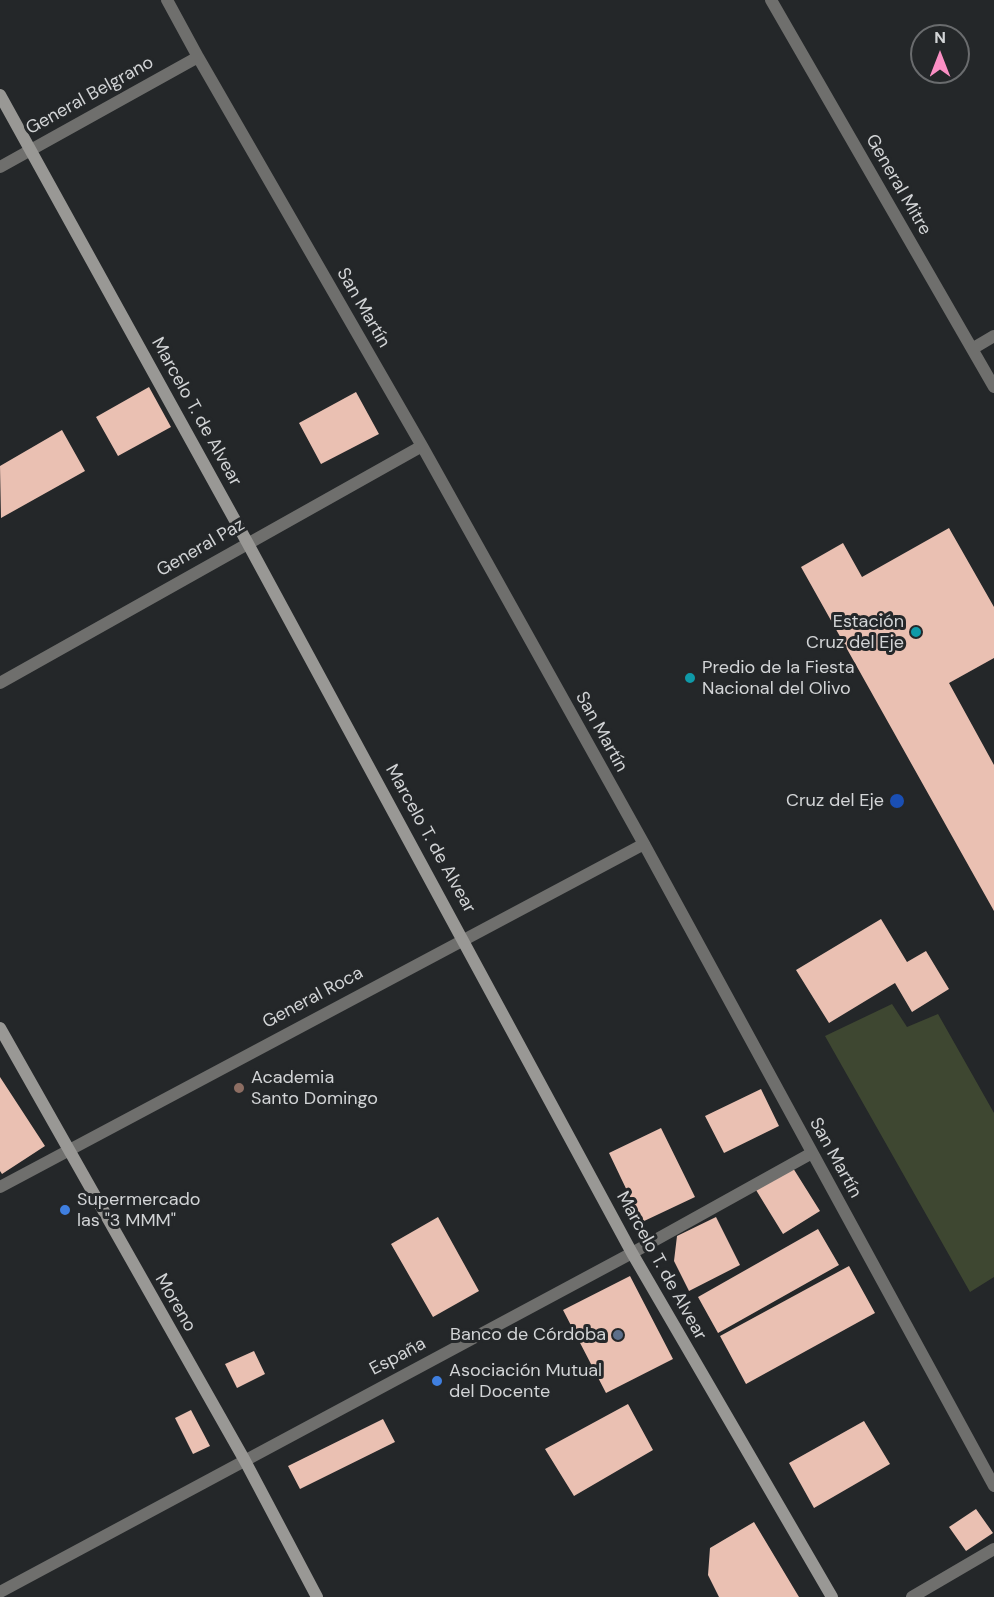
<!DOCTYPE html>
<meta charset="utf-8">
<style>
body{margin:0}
#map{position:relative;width:994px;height:1597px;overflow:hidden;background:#242729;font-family:"DM Sans",sans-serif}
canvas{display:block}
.north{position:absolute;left:910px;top:24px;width:60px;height:60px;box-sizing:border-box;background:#242729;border:2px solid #6a6c6e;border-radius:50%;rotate:0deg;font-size:16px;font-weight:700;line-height:24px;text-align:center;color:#d2d4d6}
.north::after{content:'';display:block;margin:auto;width:21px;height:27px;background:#fb8fc4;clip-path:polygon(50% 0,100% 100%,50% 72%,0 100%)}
</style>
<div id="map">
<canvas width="994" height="1597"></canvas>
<div class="north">N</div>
</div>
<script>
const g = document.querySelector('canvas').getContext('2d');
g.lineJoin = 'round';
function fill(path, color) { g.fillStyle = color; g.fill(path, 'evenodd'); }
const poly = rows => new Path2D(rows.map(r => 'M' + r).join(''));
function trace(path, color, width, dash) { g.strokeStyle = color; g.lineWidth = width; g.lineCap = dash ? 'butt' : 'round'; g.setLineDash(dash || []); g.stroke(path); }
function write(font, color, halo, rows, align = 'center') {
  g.font = font + ' "DM Sans",sans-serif'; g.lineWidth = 6; g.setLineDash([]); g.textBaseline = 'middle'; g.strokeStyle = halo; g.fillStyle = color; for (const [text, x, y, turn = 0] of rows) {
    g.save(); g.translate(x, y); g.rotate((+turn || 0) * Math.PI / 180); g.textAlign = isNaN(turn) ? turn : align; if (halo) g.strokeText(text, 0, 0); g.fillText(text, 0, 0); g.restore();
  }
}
fill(poly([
 [892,1004,907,1027,938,1014,994,1113,994,1277,970,1292,825,1036]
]), '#3e4731');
fill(poly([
 [149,387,171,427,118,456,96,417],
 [356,392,379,434,321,464,299,423],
 [62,430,85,471,1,518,0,466],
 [949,528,994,607,994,658,949,683,994,765,994,911,801,567,843,543,862,577],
 [881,919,907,962,926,951,949,989,912,1012,895,983,829,1023,796,970],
 [0,1077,45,1146,2,1174,0,1171],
 [761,1089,779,1126,724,1153,705,1116],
 [661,1128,695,1197,642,1222,609,1153],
 [793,1168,820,1211,783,1234,756,1190],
 [438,1217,479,1291,433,1317,391,1244],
 [716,1217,740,1265,689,1291,674,1261,677,1236],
 [818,1229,839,1265,718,1333,698,1297],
 [849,1266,875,1313,746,1384,720,1336],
 [630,1276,673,1359,606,1393,563,1310],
 [254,1351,265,1374,237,1388,225,1364],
 [628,1404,653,1450,574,1496,545,1449],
 [191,1410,210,1446,193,1454,175,1418],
 [383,1419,395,1442,300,1489,288,1466],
 [864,1421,890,1464,814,1508,789,1463],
 [976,1509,993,1533,966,1551,949,1527],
 [754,1522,799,1597,719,1597,708,1575,710,1548]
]), '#eac0b2');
trace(poly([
 [167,0,198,57,422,446,644,844,994,1486],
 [771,0,994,387],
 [0,167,198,57],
 [972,349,994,336],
 [0,683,422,446],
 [0,1187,644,844],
 [0,1592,632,1253,812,1153],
 [912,1597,994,1549]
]), '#6f6f6d', 12);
trace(poly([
 [0,95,247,542,632,1253,832,1597],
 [0,1028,244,1459,317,1597]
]), '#999895', 12);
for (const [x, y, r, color] of [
 [916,632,6,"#0f9aa8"],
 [690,678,6,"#0f9aa8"],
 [897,801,8,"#1a4fb4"],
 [239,1088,6,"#8d6e63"],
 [65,1210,6,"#3f7fe0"],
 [618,1335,6,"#5c6f8a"],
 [437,1381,6,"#3f7fe0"]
]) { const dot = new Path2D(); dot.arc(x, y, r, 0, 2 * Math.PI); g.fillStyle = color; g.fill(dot); trace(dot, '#242729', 2); }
write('18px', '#d2d4d6', '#242729', [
 ["General Belgrano",90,96,-29],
 ["General Mitre",898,185,60],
 ["San Martín",363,308,60],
 ["Marcelo T. de Alvear",196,412,61],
 ["General Paz",201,548,-30],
 ["San Martín",601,732,61],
 ["Marcelo T. de Alvear",430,839,61],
 ["General Roca",313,998,-28],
 ["San Martín",835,1158,61],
 ["Marcelo T. de Alvear",661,1266,61],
 ["Moreno",175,1303,60],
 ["España",398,1357,-28]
]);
write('18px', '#d2d4d6', '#242729', [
 ["Estación",904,622,"right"],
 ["Cruz del Eje",904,643,"right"],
 ["Predio de la Fiesta",702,668],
 ["Nacional del Olivo",702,689],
 ["Cruz del Eje",884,801,"right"],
 ["Academia",251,1078],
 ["Santo Domingo",251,1099],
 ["Supermercado",77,1200],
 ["las \"3 MMM\"",77,1221],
 ["Banco de Córdoba",606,1335,"right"],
 ["Asociación Mutual",449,1371],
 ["del Docente",449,1392]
], 'left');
</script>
